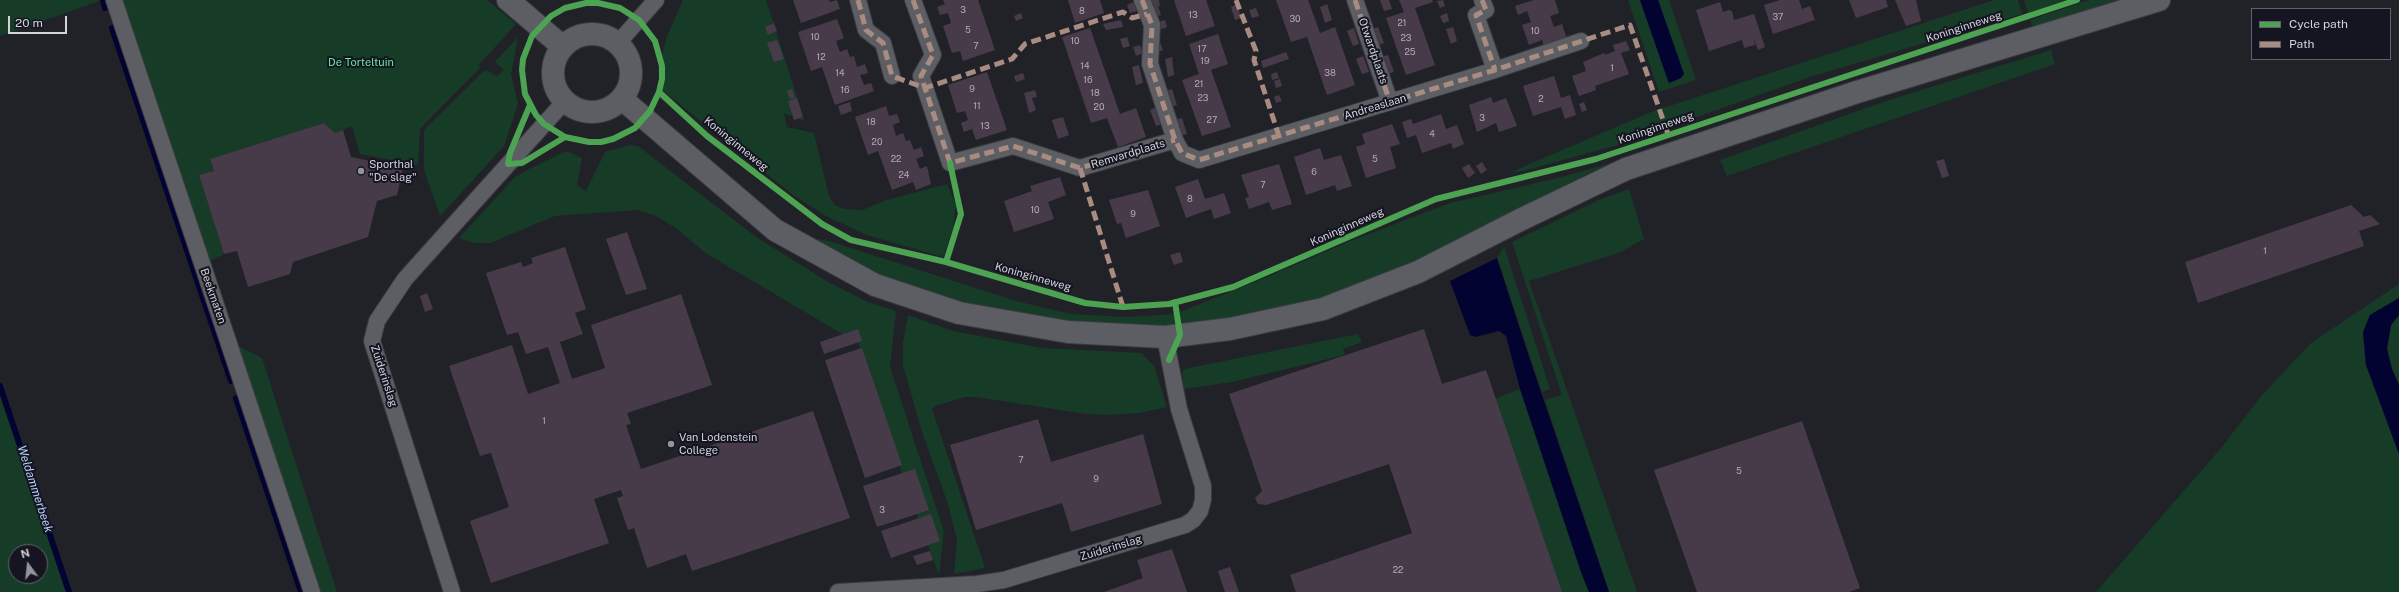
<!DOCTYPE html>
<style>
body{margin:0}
#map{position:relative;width:2399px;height:592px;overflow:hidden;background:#212228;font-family:"Public Sans",sans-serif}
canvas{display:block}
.legend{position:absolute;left:2251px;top:8px;width:140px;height:52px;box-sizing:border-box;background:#151521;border:1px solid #60616b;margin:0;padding:5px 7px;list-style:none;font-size:12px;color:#d1d2da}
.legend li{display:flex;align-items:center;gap:8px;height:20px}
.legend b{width:20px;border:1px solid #60616b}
.north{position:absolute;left:8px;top:544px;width:40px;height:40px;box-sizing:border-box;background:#151521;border:1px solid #60616b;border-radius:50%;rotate:345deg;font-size:11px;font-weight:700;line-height:16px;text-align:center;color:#d1d2da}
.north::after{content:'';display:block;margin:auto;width:14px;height:18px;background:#93949c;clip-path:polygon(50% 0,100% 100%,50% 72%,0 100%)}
.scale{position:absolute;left:8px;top:16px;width:59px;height:18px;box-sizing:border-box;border:2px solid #d1d2da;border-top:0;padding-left:5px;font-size:12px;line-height:14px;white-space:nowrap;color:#d1d2da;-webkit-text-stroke:3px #151521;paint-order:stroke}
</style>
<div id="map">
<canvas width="2399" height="592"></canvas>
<ul class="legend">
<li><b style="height:5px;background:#4ca352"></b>Cycle path</li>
<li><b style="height:5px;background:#a88b81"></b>Path</li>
</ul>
<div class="north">N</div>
<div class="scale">20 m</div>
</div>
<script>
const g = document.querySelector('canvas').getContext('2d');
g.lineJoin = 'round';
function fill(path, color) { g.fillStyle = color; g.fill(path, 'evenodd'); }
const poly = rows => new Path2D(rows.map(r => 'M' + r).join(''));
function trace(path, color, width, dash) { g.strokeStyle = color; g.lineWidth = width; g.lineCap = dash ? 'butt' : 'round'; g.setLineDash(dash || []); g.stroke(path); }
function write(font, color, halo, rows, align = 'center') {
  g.font = font + ' "Public Sans",sans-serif'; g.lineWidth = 4; g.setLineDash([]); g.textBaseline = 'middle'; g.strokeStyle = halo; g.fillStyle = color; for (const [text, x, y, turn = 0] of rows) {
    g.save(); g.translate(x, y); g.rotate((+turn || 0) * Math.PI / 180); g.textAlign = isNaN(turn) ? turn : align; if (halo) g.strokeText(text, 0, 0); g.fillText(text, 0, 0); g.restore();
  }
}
fill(poly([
 [0,0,102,0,0,36],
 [120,0,487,0,516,24,478,66,481,67,420,129,418,165,360,154,352,126,335,133,324,123,210,159,214,171,199,175,224,254,208,262],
 [683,0,766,0,804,119,804,121,784,113,787,127,814,133,829,196,835,205,845,209,862,210,887,200,947,184,956,204,953,228,943,257,867,235,826,216,793,195,662,90,658,68,667,36],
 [1628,0,1640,0,1669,82,1681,78,1684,74,1658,0,1669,0,1696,80,1659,92],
 [1994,0,2018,0,2022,14,1810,77,1621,144,1523,171,1511,172,1651,112],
 [2024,0,2066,0,2028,13],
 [2089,0,2122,0,2033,28,2030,20],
 [518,37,511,74,518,104,504,146,440,216,424,170,424,130,485,70,497,76,504,70,495,62],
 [2051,50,2055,64,1727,176,1720,160,1889,100],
 [629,145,638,146,756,237,828,282,868,302,896,311,890,367,944,532,939,575,898,462,859,344,707,254,677,229,656,216,637,210,555,216,490,243,474,243,459,238,515,177,525,171,566,151,582,158,577,185,586,191,605,152],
 [1635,156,1636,159,1591,172,1407,267,1303,305,1256,316,1151,328,1049,321,944,300,885,278,808,238,829,241,1016,301,1071,314,1126,317,1175,314,1267,277,1348,242,1450,203,1558,178],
 [1629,189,1644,239,1621,252,1529,281,1637,592,1609,592,1545,400,1562,395,1512,242,1599,200],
 [1504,246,1550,389,1542,392,1497,258],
 [2399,284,2399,298,2370,315,2363,332,2366,365,2399,454,2399,592,2096,592,2221,448,2262,395,2311,343],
 [908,315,953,331,1042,348,1141,353,1154,366,1167,407,1139,413,1107,415,1086,414,976,397,965,397,935,406,932,409,985,568,954,574,957,540,948,504,922,432,903,365,903,343],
 [2399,315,2399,385,2392,369,2387,349,2391,325],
 [1358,334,1362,342,1343,349,1345,355,1232,382,1183,389,1182,374,1184,369],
 [236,345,262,358,337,592,319,592],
 [0,384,69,592,0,592],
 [16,552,40,552,40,576,16,576],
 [1520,389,1581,572,1589,592,1556,592,1489,401]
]), '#163b27');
fill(poly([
 [1640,0,1658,0,1684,74,1681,78,1669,83,1667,78],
 [1497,258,1529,357,1609,592,1589,592,1581,572,1520,389,1506,336,1499,331,1475,337,1470,335,1450,281],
 [2399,298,2399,315,2391,325,2387,349,2392,369,2399,385,2399,454,2366,365,2363,332,2370,315]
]), '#030331');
trace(poly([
 [103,0,105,8],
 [112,28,231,381],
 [0,386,69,592],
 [236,398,301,592]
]), '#030331', 6);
fill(poly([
 [793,0,829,0,830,2,837,0,840,9,801,23],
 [943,0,978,0,995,50,963,61,960,51,952,53,943,26,951,23,948,13,940,15,937,7,945,4],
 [1068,0,1100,0,1104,13,1075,23],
 [1151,0,1159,0,1160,6,1158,6,1161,15,1154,17],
 [1174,0,1206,0,1215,26,1186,36],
 [1276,0,1308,0,1320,33,1335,27,1355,85,1327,95,1307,37,1291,42],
 [1380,0,1389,0,1392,9,1384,11],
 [1399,0,1432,0,1433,2,1415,8,1435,65,1406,75,1386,18,1404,12],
 [1443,0,1445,6,1440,8,1437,1],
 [1534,0,1555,0,1559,13,1550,16,1554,27,1562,24,1568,42,1545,49,1542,40,1529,45,1522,25,1531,22,1527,11,1518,15,1515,6],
 [1780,0,1799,0,1802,9,1810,6,1815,20,1773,34,1764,5],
 [1849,0,1886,0,1888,7,1856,18],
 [1895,0,1916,0,1921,21,1906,26],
 [1134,2,1137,11,1130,13,1127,5],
 [1720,2,1723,12,1729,10,1732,11,1734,20,1754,14,1765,47,1758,50,1753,37,1755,45,1744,48,1742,40,1709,51,1696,10],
 [1237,4,1241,18,1235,20,1231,7],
 [1327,4,1332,20,1325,23,1320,7],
 [1256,8,1259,16,1252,18,1249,10],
 [1021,13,1023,18,1016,21,1014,16],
 [1447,13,1449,21,1443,23,1440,16],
 [837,19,844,38,836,41,840,52,847,49,850,57,854,56,857,67,865,64,868,73,860,75,864,85,871,83,874,91,835,105,822,67,811,71,798,32],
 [1121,20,1123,27,1106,30,1103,24],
 [1165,20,1167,27,1158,30,1156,23],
 [774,23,777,31,768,35,765,27],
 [1378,27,1384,43,1379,45,1373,29],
 [1453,27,1457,41,1451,44,1446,29],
 [1090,28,1120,114,1136,108,1146,137,1118,147,1107,118,1091,123,1062,37],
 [1354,28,1359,44,1353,46,1347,31],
 [1218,34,1228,64,1211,70,1231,127,1202,136,1182,80,1199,74,1189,44],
 [1127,37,1130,46,1123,48,1120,39],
 [777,40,784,59,774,62,767,43],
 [1626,41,1630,50,1621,53,1629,74,1595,86,1596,90,1579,96,1572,76,1586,71,1583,62,1604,53,1605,55,1615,51,1613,45],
 [1160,42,1163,50,1156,53,1153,44],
 [1140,45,1143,53,1136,56,1133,47],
 [1286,52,1289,59,1263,68,1261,61],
 [1388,55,1394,72,1388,74,1380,57],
 [1363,56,1369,72,1362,74,1356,59],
 [1172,57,1174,75,1168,77,1165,59],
 [1139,65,1143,83,1136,85,1132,67],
 [987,72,1007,130,976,140,972,129,964,132,961,123,968,120,965,111,957,113,948,85],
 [1277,72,1279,78,1272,80,1271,74],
 [1023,73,1025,79,1016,82,1014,76],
 [1554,76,1561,98,1570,95,1576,115,1565,119,1561,107,1533,116,1523,86],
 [1280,79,1282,86,1276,88,1274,81],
 [792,89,795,98,790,99,787,91],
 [1172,89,1177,105,1170,107,1165,91],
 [1035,90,1037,97,1032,98,1036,110,1029,113,1024,93],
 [1279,95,1282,101,1276,103,1274,97],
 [1491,97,1493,103,1506,98,1517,126,1499,132,1496,123,1477,132,1469,105],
 [797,98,803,117,794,120,788,101],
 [850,102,852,111,841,115,838,106],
 [1584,102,1587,110,1582,112,1579,104],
 [886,106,889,116,897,114,900,122,893,125,896,136,903,133,906,141,910,140,914,150,921,147,924,156,916,159,920,169,927,166,931,184,916,190,913,182,892,190,878,151,868,155,855,117],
 [1157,107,1163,124,1156,126,1150,110],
 [1441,114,1446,129,1457,125,1464,144,1453,149,1451,143,1422,153,1416,135,1407,138,1402,122,1411,119,1413,124],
 [1063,117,1069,135,1058,139,1052,120],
 [1182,118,1187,134,1180,136,1175,120],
 [324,123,335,133,343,130,351,157,403,168,397,195,377,201,368,237,293,262,290,274,248,287,237,251,224,254,199,175,214,171,210,159],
 [1392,124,1400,144,1390,147,1396,168,1366,178,1356,147,1365,144,1362,134],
 [1320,148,1324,160,1341,155,1352,186,1337,191,1335,185,1306,195,1294,157],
 [1944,159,1949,176,1942,178,1936,161],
 [1482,162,1487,170,1481,174,1476,166],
 [1279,164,1292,204,1272,210,1269,202,1249,209,1245,198,1249,197,1241,175],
 [1469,164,1475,173,1468,178,1462,168],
 [1060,177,1066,195,1048,202,1054,219,1014,232,1004,201,1032,191,1030,186],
 [1198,179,1205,199,1224,193,1231,213,1214,219,1211,209,1186,218,1175,187],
 [1148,190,1160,226,1126,238,1121,223,1117,224,1109,200],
 [2351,205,2364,217,2370,215,2380,224,2359,231,2364,246,2198,303,2185,262],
 [627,232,647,289,626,295,606,239],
 [565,247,586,309,575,313,583,334,560,342,572,379,605,368,591,325,681,294,712,385,627,413,631,424,626,425,641,469,813,411,850,518,692,571,686,554,647,568,634,528,628,530,617,498,623,496,621,490,594,499,609,543,491,583,470,521,509,507,491,453,480,456,449,366,512,345,528,394,560,383,548,347,526,354,518,332,507,335,486,273,521,262,523,267,533,263,531,258],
 [1180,252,1183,262,1174,265,1170,255],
 [427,293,433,309,425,312,420,296],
 [858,329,862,341,824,354,820,342],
 [1424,329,1442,384,1486,370,1562,592,1296,592,1290,575,1412,533,1389,464,1266,505,1258,504,1255,498,1262,491,1229,394],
 [862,348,902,465,865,478,825,360],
 [1038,419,1051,462,1143,434,1162,504,1071,532,1062,503,976,530,950,445],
 [1802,421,1860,588,1849,592,1697,592,1654,470],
 [915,469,929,510,877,527,863,486],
 [931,514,940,541,891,558,881,531],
 [1172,549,1187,592,1104,592,1143,578,1137,560],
 [930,551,933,560,917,565,913,556],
 [1230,567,1239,592,1225,592,1218,571]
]), '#483b49');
const street = poly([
 [114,0,312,592],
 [858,0,866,30,883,43,892,76],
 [913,0,933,55,921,76,950,163,1013,146,1080,168,1175,140],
 [1142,0,1152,25,1150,64,1175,140,1182,153,1199,160,1495,70,1581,41],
 [1355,0,1390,102],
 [1482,0,1486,10,1476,15,1495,70],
 [618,43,656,0],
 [452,592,372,341,377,321,405,279,565,101],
 [838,592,977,584,1004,580,1185,525,1193,520,1200,511,1203,500,1203,486,1179,409,1165,337]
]);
const secondary = poly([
 [508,0,563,47],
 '553 73a39 39 0 1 1 78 0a39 39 0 1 1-78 0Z',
 [622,99,775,230,875,285,959,313,1068,332,1165,337,1230,329,1323,309,1418,272,1520,220,1626,169,1857,92,2159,0]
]);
trace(street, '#3b3c40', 18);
trace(secondary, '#3b3c40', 24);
trace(street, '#5c5e63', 16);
trace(secondary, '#5c5e63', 22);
trace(poly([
 [858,0,866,30,883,43,892,76,925,88,1012,59,1025,44,1123,12,1132,18,1147,14],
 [913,0,933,55,921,76,950,163,1013,146,1080,168,1175,140],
 [1142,0,1152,25,1150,64,1175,140,1182,153,1199,160,1495,70,1630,25,1668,134],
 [1236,0,1256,51,1254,60,1279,136],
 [1355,0,1390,102],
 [1482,0,1486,10,1476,15,1495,70],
 [1080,168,1123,307]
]), '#a88b81', 5, [10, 5]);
trace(poly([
 [659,92,707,136,822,224,851,240,946,262,1085,303,1123,307,1169,304,1233,287,1436,199,1596,159,2077,0],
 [530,105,510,153,508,164,522,163,565,137,589,142,601,142,613,139,635,128,650,111,659,92,662,79,662,66,655,41,639,20,620,8,598,3,586,3,565,8,551,16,532,36,523,59,522,70,525,94,536,115,544,124,565,137],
 [946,262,961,214,950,163],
 [1169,360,1180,335,1175,302]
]), '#4ca352', 6);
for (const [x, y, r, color] of [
 [361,171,4,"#93949c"],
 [671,444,4,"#93949c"]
]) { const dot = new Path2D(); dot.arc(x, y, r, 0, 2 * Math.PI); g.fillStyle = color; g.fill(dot); trace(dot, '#151521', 1.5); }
write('9px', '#afacb6', null, [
 ["3",963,10],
 ["8",1082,11],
 ["13",1193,15],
 ["37",1778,17],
 ["30",1295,19],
 ["21",1402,23],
 ["5",968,30],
 ["10",1535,31],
 ["10",815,37],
 ["23",1406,38],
 ["10",1075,41],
 ["7",976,46],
 ["17",1202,49],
 ["25",1410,52],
 ["12",821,57],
 ["19",1205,61],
 ["14",1085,66],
 ["1",1612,68],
 ["14",840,73],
 ["38",1330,73],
 ["16",1088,80],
 ["21",1199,84],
 ["9",972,89],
 ["16",845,90],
 ["18",1095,93],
 ["23",1203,98],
 ["2",1541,99],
 ["11",977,106],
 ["20",1099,107],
 ["3",1482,118],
 ["27",1212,120],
 ["18",871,122],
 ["13",985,126],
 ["4",1432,134],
 ["20",877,142],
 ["22",896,159],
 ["5",1375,159],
 ["6",1314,172],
 ["24",904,175],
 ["7",1263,185],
 ["8",1190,199],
 ["10",1035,210],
 ["9",1133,214],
 ["1",2265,251],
 ["1",544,421],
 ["7",1021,460],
 ["5",1739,471],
 ["9",1096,479],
 ["3",882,510],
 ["22",1398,570]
]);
write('11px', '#d1d2da', '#151521', [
 ["Koninginneweg",1964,27,-18],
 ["Otwardplaats",1373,51,71],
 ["Andreaslaan",1375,107,-17],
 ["Koninginneweg",1656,128,-19],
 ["Koninginneweg",736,144,39],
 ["Remvardplaats",1128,154,-17],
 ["Koninginneweg",1347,227,-24],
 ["Koninginneweg",1033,277,16],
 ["Beekmaten",213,296,71],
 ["Zuiderinslag",384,376,72],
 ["Zuiderinslag",1111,548,-17]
]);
write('11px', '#66e89d', '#151521', [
 ["De Torteltuin",361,63]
]);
write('11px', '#d1d2da', '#151521', [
 ["Sporthal",369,165],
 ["\"De slag\"",369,178],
 ["Van Lodenstein",679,438],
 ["College",679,451]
], 'left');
write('italic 12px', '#b4cff7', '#151521', [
 ["Weldammerbeek",35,489,72]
]);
</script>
